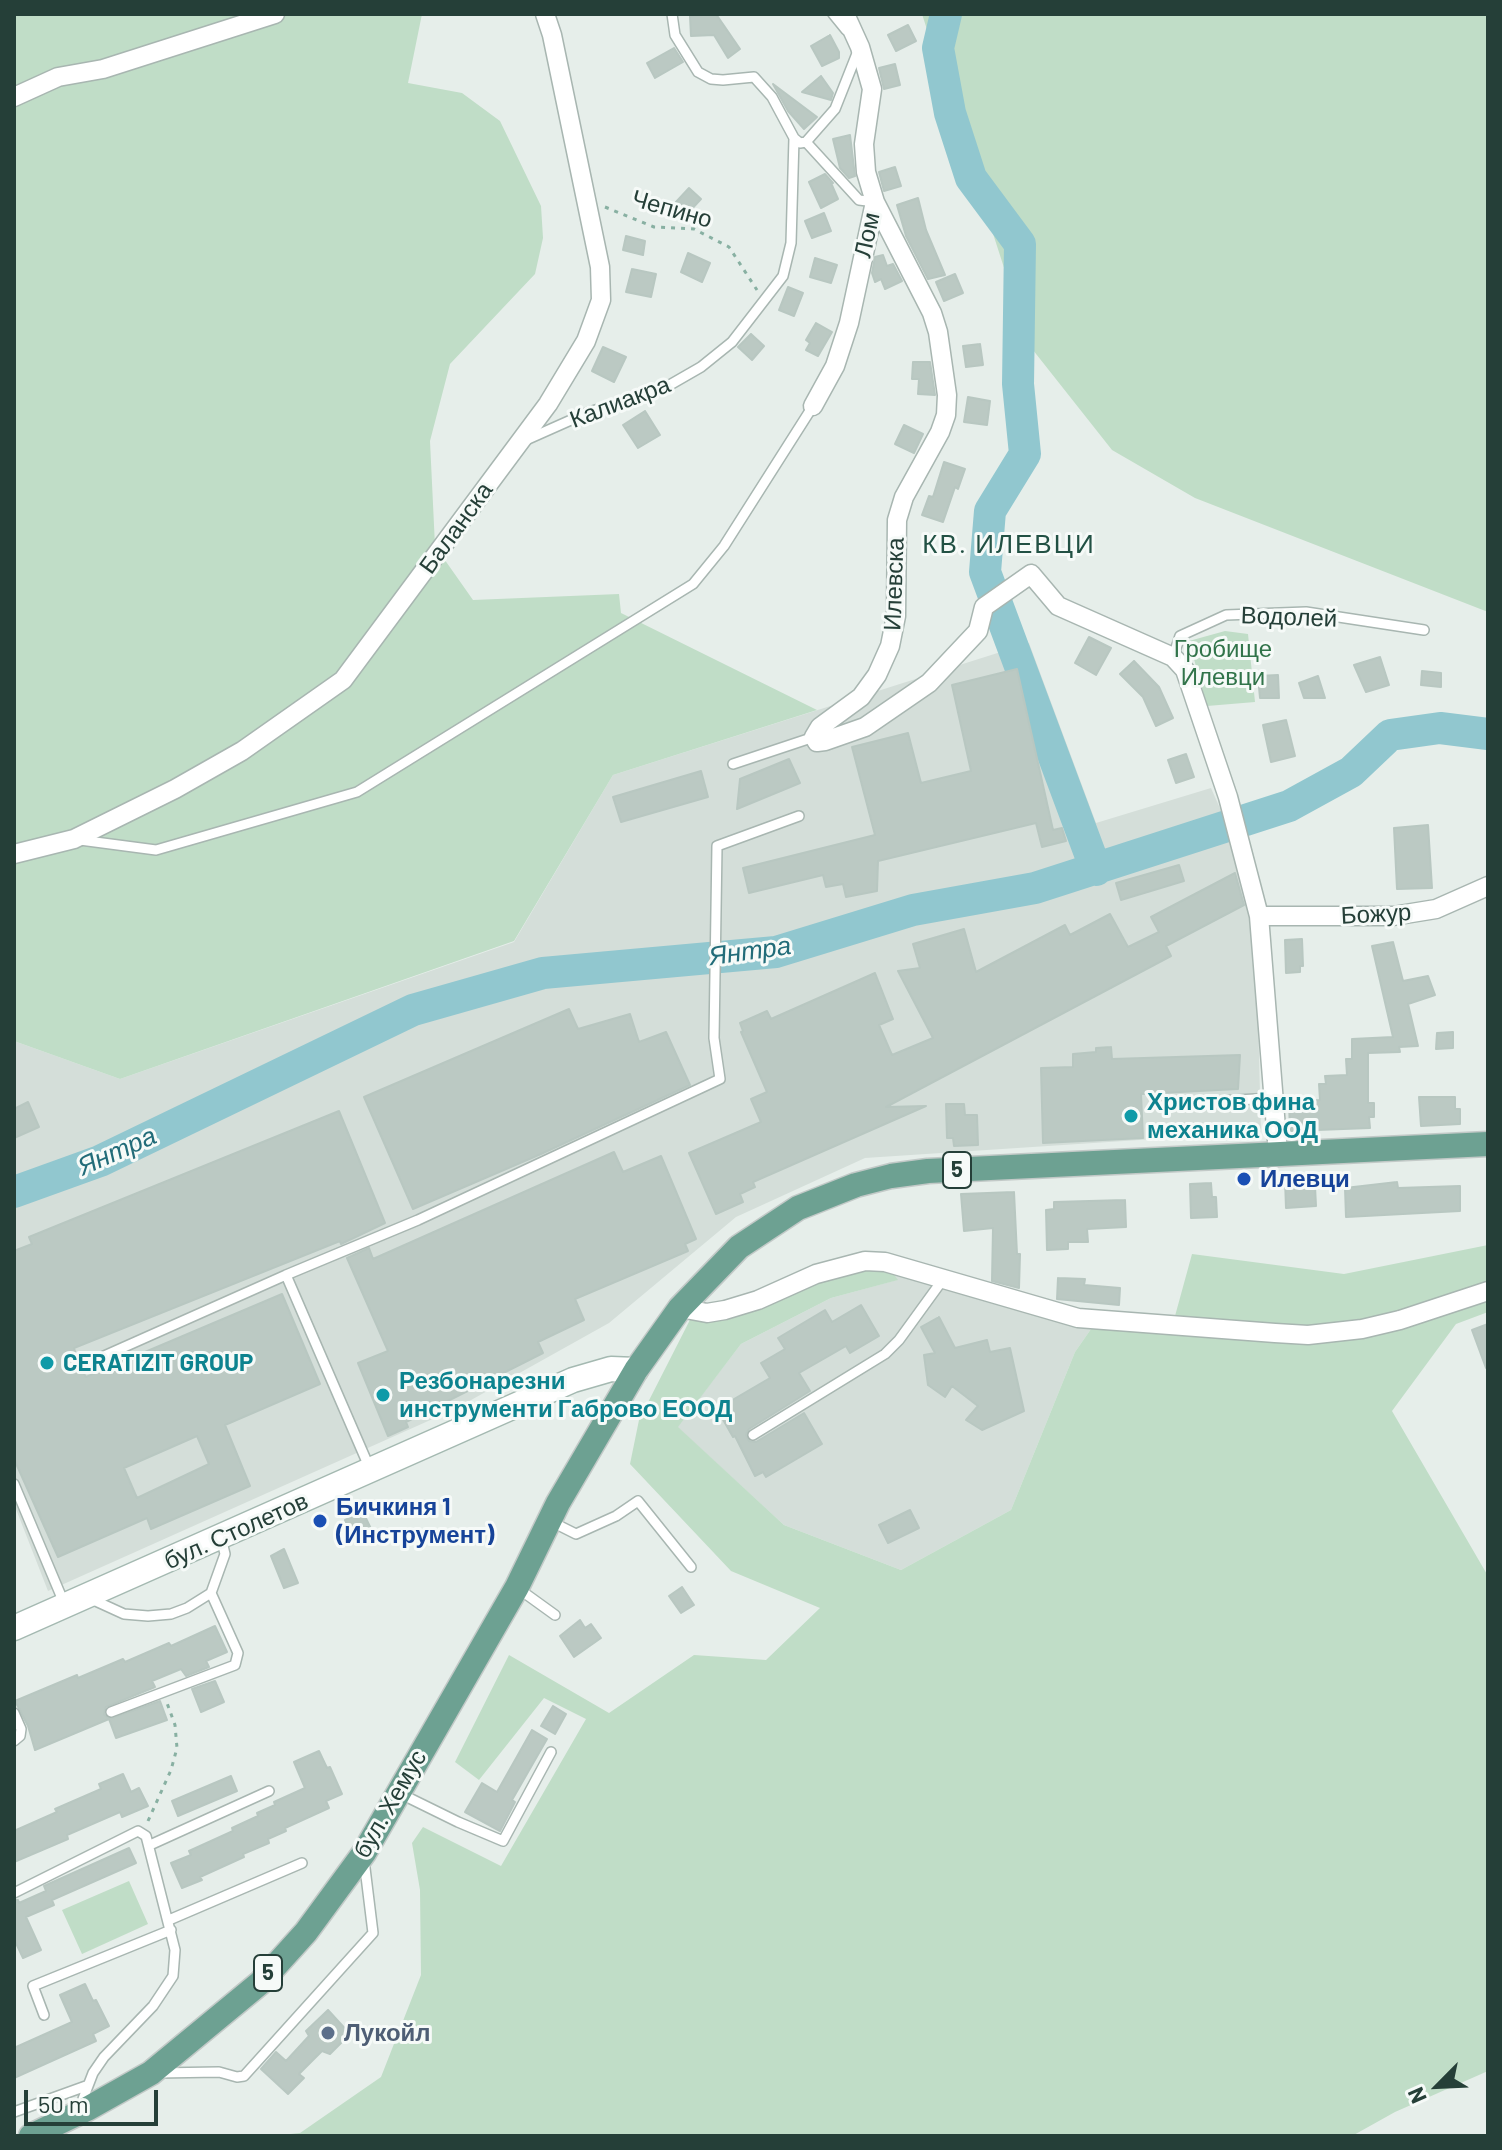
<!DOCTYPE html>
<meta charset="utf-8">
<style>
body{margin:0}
#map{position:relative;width:1502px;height:2150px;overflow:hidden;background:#e6eeea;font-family:Barlow,sans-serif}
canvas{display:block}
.frame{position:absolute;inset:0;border:16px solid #253f38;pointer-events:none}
.north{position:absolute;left:1398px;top:2046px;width:80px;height:80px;-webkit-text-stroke:6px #f6faf8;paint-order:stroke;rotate:246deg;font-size:22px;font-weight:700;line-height:32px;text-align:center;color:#253f38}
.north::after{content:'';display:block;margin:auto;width:28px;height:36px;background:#253f38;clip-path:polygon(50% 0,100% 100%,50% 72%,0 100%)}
.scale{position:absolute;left:24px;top:2090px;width:134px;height:36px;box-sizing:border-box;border:4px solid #253f38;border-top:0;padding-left:10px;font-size:24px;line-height:28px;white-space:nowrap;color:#253f38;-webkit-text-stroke:6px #f6faf8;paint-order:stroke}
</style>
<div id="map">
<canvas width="1502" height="2150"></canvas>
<div class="frame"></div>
<div class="north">N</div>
<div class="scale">50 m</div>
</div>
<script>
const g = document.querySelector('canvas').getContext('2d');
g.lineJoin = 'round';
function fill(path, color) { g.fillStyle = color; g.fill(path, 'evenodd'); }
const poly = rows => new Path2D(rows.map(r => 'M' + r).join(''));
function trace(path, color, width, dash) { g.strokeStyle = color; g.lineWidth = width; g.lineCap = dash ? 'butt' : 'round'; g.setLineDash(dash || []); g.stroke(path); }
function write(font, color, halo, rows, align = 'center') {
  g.font = font + ' Barlow,sans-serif'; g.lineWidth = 6; g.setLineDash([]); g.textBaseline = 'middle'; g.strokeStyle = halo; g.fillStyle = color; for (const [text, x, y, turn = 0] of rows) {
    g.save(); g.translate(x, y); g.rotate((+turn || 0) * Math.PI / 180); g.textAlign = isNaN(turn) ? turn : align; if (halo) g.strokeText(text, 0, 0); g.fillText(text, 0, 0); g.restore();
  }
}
fill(poly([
 [1029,643,1096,823,1211,788,1234,840,1255,903,1261,1132,865,1158,736,1217,609,1323,455,1409,48,1591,14,1504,14,1041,120,1079,514,942,613,775],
 [885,1262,1103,1321,1091,1329,1075,1352,1011,1510,901,1570,784,1525,677,1427,741,1344,831,1298,897,1280]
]), '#d4ded9');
fill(poly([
 [14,14,422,14,408,83,462,93,500,121,541,206,543,238,535,274,450,364,430,441,435,546,473,600,619,594,621,613,817,710,613,775,514,941,120,1079,14,1041],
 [922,14,1488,14,1488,612,1195,498,1112,450,1029,345],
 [1225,631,1248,634,1255,702,1207,706,1189,641],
 [1488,1245,1488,1312,1456,1324,1392,1411,1488,1576,1488,2071,1395,2112,1352,2136,271,2136,300,2133,381,2077,421,1975,420,1890,412,1843,423,1827,501,1866,586,1719,544,1698,479,1780,455,1762,509,1655,609,1713,694,1655,766,1660,820,1608,731,1571,630,1464,639,1420,695,1310,885,1262,898,1280,831,1298,741,1344,678,1427,784,1525,901,1570,1011,1510,1075,1352,1091,1329,1103,1321,1172,1327,1192,1254,1344,1274],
 [129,1881,148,1924,82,1954,62,1910]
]), '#c0ddc7');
trace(poly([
 [946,14,938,48,950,113,971,178,1020,244,1018,384,1025,454,990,511,985,572,1096,870],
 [14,1192,100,1161,413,1010,543,973,776,952,913,910,1035,888,1289,806,1351,772,1390,735,1440,728,1488,734]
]), '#91c7cf', 32);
const building = poly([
 [716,14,740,49,728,58,714,35,691,36,690,16,716,14],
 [908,25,916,41,896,51,888,35,908,25],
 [830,35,839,52,839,58,822,66,811,46,830,35],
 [674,48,683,62,655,78,647,63,674,48],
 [895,64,900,85,884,89,879,68,895,64],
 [821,76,833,93,831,100,802,92,821,76],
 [773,84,817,117,804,129,788,111,773,84],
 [850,135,855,176,849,178,840,168,833,139,850,135],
 [895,167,901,186,884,191,879,172,895,167],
 [825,174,833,183,831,183,838,199,821,208,809,182,825,174],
 [689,188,701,199,688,213,676,202,689,188],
 [918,198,926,230,945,275,928,279,906,236,897,205,918,198],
 [824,213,831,231,812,238,805,221,824,213],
 [626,236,645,241,643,255,623,250,626,236],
 [688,253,710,263,702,282,681,272,688,253],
 [883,255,887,266,893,264,902,281,885,289,881,279,875,282,872,273,875,257,883,255],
 [815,258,837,265,831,283,810,277,815,258],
 [632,269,656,274,651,297,626,292,632,269],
 [955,274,963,293,944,301,936,282,955,274],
 [788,287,803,293,794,316,779,310,788,287],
 [816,323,832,332,818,356,806,350,810,343,806,340,816,323],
 [751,334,764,346,752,360,738,347,751,334],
 [980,344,983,365,966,367,963,346,980,344],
 [603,347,626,357,614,382,592,371,603,347],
 [913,362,930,362,935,395,918,394,919,379,912,379,913,362],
 [968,397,990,401,987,425,964,422,968,397],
 [645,411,660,435,638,448,623,425,645,411],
 [904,425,923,434,914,453,895,444,904,425],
 [944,462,965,469,958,489,955,487,943,522,922,515,929,496,933,497,944,462],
 [1089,637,1111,648,1096,675,1075,663,1089,637],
 [1380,657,1389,685,1366,692,1354,665,1380,657],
 [1134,661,1159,687,1173,718,1156,726,1143,697,1120,674,1134,661],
 [1017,669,1053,830,1062,828,1066,841,1042,847,1036,823,878,861,877,891,846,897,843,884,826,887,823,875,749,893,743,868,875,835,852,747,908,733,921,783,971,771,952,685,1017,669],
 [1422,671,1441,673,1441,687,1421,685,1422,671],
 [1278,675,1279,698,1260,698,1258,676,1278,675],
 [1318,676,1325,698,1304,698,1299,683,1318,676],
 [1286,720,1295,756,1271,762,1263,725,1286,720],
 [1186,754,1194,777,1176,783,1168,760,1186,754],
 [789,759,800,783,737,809,740,779,789,759],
 [701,771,708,797,621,822,613,797,701,771],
 [1428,825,1432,888,1397,889,1394,828,1428,825],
 [1179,865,1184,881,1121,900,1116,883,1179,865],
 [1235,873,1244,905,1166,946,1171,956,886,1107,926,1106,753,1182,755,1187,740,1194,743,1202,716,1214,689,1153,761,1122,751,1099,767,1092,741,1032,743,1031,740,1023,767,1011,771,1019,875,973,893,1019,879,1025,892,1055,933,1038,898,971,920,968,913,944,964,929,976,972,1065,925,1070,935,1110,914,1128,947,1159,932,1151,917,1235,873],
 [1302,939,1303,966,1300,966,1300,972,1286,973,1285,940,1302,939],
 [1393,942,1403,981,1428,976,1435,995,1408,1004,1418,1046,1399,1047,1400,1052,1368,1053,1368,1103,1374,1103,1374,1117,1369,1117,1370,1128,1290,1131,1289,1102,1320,1100,1319,1084,1326,1084,1325,1076,1347,1075,1346,1059,1352,1059,1352,1039,1393,1037,1372,946,1393,942],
 [569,1009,578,1029,630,1014,639,1042,666,1032,690,1085,541,1154,413,1209,364,1097,569,1009],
 [1453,1032,1453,1048,1436,1049,1437,1033,1453,1032],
 [1111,1047,1112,1059,1240,1055,1238,1089,1141,1094,1143,1138,1043,1143,1041,1068,1073,1067,1073,1054,1096,1052,1096,1048,1111,1047],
 [1419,1097,1455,1097,1455,1109,1460,1109,1460,1124,1421,1126,1419,1097],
 [28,1102,39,1127,14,1138,14,1109,28,1102],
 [946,1104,964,1104,965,1115,977,1115,978,1145,954,1146,953,1138,947,1138,946,1104],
 [339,1111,385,1223,341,1244,340,1241,74,1348,79,1366,86,1377,282,1294,320,1384,225,1425,250,1486,151,1529,147,1518,58,1557,14,1459,14,1251,32,1244,29,1237,339,1111],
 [197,1436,209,1464,137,1498,124,1468,197,1436],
 [614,1152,623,1172,661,1156,696,1239,685,1244,688,1251,575,1299,584,1320,538,1342,543,1353,406,1422,408,1427,388,1436,358,1363,388,1351,347,1258,369,1248,373,1259,614,1152],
 [1309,1178,1309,1186,1315,1186,1316,1206,1286,1208,1285,1180,1309,1178],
 [1397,1182,1398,1188,1460,1186,1460,1211,1346,1217,1345,1188,1397,1182],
 [1211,1183,1212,1197,1216,1197,1217,1217,1191,1218,1190,1184,1211,1183],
 [1014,1192,1017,1254,1020,1254,1019,1288,992,1281,993,1228,964,1231,961,1194,1014,1192],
 [1125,1200,1126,1227,1087,1229,1088,1242,1068,1242,1068,1249,1047,1250,1046,1210,1054,1209,1054,1202,1125,1200],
 [1058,1278,1085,1279,1084,1285,1120,1288,1119,1305,1057,1299,1058,1278],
 [861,1305,879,1336,850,1353,846,1346,799,1373,810,1391,749,1429,746,1434,749,1441,756,1442,804,1413,822,1444,766,1477,763,1472,755,1476,735,1436,733,1437,717,1409,770,1378,761,1363,785,1349,778,1338,825,1310,832,1322,861,1305],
 [939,1317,955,1348,987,1340,990,1352,1010,1348,1024,1411,982,1430,966,1420,978,1406,952,1386,945,1397,928,1385,924,1355,935,1353,921,1327,939,1317],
 [1488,1324,1488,1368,1486,1368,1472,1330,1488,1324],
 [910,1510,919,1528,888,1543,879,1525,910,1510],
 [363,1512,372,1531,353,1539,345,1520,363,1512],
 [284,1549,298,1583,284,1588,271,1556,284,1549],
 [682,1587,694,1605,681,1613,669,1596,682,1587],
 [580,1620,585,1628,591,1624,601,1638,574,1657,560,1636,580,1620],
 [215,1626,227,1652,206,1661,209,1667,186,1676,181,1669,152,1681,155,1687,106,1707,104,1714,109,1719,35,1750,28,1726,15,1701,77,1675,78,1678,123,1659,125,1662,169,1643,171,1646,215,1626],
 [215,1681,224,1702,201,1712,192,1689,215,1681],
 [160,1701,167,1720,116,1738,109,1719,160,1701],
 [553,1706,566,1714,555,1734,541,1726,553,1706],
 [532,1730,547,1739,512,1800,515,1802,500,1831,465,1812,482,1783,497,1792,532,1730],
 [319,1751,327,1768,330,1767,342,1794,326,1801,329,1808,285,1828,286,1831,268,1839,269,1843,243,1854,244,1857,200,1877,202,1880,182,1888,171,1863,191,1855,189,1851,233,1831,232,1828,258,1816,257,1813,275,1805,274,1802,305,1788,294,1762,319,1751],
 [123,1774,131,1792,139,1788,148,1806,122,1817,120,1812,67,1835,68,1839,14,1862,14,1831,57,1812,55,1809,101,1789,99,1784,123,1774],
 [231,1776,237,1791,178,1816,172,1801,231,1776],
 [129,1848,136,1863,52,1900,54,1905,26,1917,41,1950,23,1958,14,1939,14,1900,18,1900,19,1903,46,1891,44,1886,129,1848],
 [85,1984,93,2001,96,2000,109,2026,93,2034,96,2041,14,2078,14,2048,72,2022,60,1995,85,1984],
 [328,2010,350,2034,330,2054,322,2051,299,2074,304,2078,288,2094,261,2069,276,2052,286,2061,309,2036,306,2031,328,2010]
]);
fill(building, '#bbc9c3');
trace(building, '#b8c7c1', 2);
const service = poly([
 [672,14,675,35,698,72,711,79,723,80,754,77,772,97,794,138,800,143,806,142,835,109,858,51],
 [833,14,846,30],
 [806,142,859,200,875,202],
 [526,440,589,412,661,390,701,367,732,342,783,276,791,243,794,138],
 [1173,657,1180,636,1226,615,1306,612,1424,630],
 [733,764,814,737],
 [80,840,156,850,357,792,693,584,724,546,813,406],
 [1165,1104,1273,1098],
 [86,1364,286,1275],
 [753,1435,885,1354,899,1340,944,1278],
 [370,1469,286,1275,418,1220,720,1079,714,1038,717,846,799,816],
 [14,1484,64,1603],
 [550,1521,576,1534,616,1516,638,1501,691,1567],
 [519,1589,555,1615],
 [89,1598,124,1614,148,1616,171,1614,187,1608,211,1593,225,1554,221,1538],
 [111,1712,235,1665,238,1653,211,1593],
 [14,1713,21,1729,20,1736,14,1741],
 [401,1794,458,1822,503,1841,551,1752],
 [150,1845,269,1791],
 [14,1893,138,1831,146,1836,175,1950,173,1976,153,2006,104,2057,93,2073,83,2099,85,2106],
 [169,1920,302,1863],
 [44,2015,33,1986,171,1930],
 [158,2073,219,2072,237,2077,244,2076,373,1933,364,1860],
 [14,2112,86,2086]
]);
const minor = poly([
 [14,97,58,77,103,69,275,14],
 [875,202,932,313,938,332,947,395,946,415,940,432,904,497,897,520,896,616,890,646,877,675,861,697,820,727,814,737,817,742,825,741,865,727,929,683,978,631,984,607,1031,574,1058,606,1173,657,1185,670,1228,797,1259,916,1278,1153],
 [813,406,835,366,849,323,875,202,866,172,864,144,872,89,860,47,845,14],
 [14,854,74,839,175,789,242,751,343,680,548,404,586,341,601,300,600,267,552,35,545,14],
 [1259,916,1393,916,1436,909,1488,886],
 [680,1308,707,1313,725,1310,758,1300,816,1274,865,1261,885,1262,1078,1318,1275,1333,1308,1335,1362,1329,1400,1320,1488,1291]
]);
const secondary = poly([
 [14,1628,573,1380,611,1369,636,1370]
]);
const primary = poly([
 [31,2136,87,2109,151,2073,260,1983,306,1932,364,1853,517,1587,558,1503,636,1370,680,1308,739,1247,798,1208,856,1185,891,1176,928,1171,1488,1144]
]);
trace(service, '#a8b6b1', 12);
trace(minor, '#a8b6b1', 21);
trace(secondary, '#a4b9b1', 27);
trace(primary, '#c2c9c7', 27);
trace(poly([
 [605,207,654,227,694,229,729,247,757,290],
 [148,1821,171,1770,177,1748,175,1725,167,1703]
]), '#88b0a2', 3, [4, 6]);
trace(service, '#fff', 9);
trace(minor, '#fff', 18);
trace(secondary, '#fff', 24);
trace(primary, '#6da192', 24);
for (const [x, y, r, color] of [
 [1131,1116,8,"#0f9aa8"],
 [1244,1179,8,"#1a4fb4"],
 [47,1363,8,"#0f9aa8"],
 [383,1395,8,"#0f9aa8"],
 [320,1521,8,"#1a4fb4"],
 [328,2033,8,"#5c6f8a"]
]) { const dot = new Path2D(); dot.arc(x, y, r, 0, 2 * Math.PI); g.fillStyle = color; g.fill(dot); trace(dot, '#f6faf8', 3); }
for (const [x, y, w] of [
 [957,1170,28],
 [268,1973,28]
]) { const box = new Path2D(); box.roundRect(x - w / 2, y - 18, w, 36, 6); g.fillStyle = '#f6faf8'; g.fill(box); trace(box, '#253f38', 2); }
write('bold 22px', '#253f38', null, [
 ["5",957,1170],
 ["5",268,1973]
]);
write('24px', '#253f38', '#f6faf8', [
 ["Чепино",672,209,16],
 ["Лом",867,235,-78],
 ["Калиакра",620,402,-21],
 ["Баланска",456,528,-54],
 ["Илевска",894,584,-88],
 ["Водолей",1289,617,2],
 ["Божур",1376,914,-3],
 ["бул. Столетов",236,1531,-24],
 ["бул. Хемус",390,1804,-60]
]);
write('24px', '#31744a', '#f6faf8', [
 ["Гробище",1223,649],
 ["Илевци",1223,677]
]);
write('bold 24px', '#0d838f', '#f6faf8', [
 ["Христов фина",1147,1102],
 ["механика ООД",1147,1130],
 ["CERATIZIT GROUP",63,1363],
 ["Резбонарезни",399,1381],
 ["инструменти Габрово ЕООД",399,1409]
], 'left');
write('bold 24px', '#164399', '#f6faf8', [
 ["Илевци",1260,1179],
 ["Бичкиня 1",336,1507],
 ["(Инструмент)",336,1535]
], 'left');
write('bold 24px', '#4e5e75', '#f6faf8', [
 ["Лукойл",344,2033]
], 'left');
g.letterSpacing = '2px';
write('26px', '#225144', '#f6faf8', [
 ["КВ. ИЛЕВЦИ",1009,544]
]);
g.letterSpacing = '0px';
write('italic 26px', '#226c79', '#f6faf8', [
 ["Янтра",750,951,-8],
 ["Янтра",117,1151,-24]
]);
</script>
